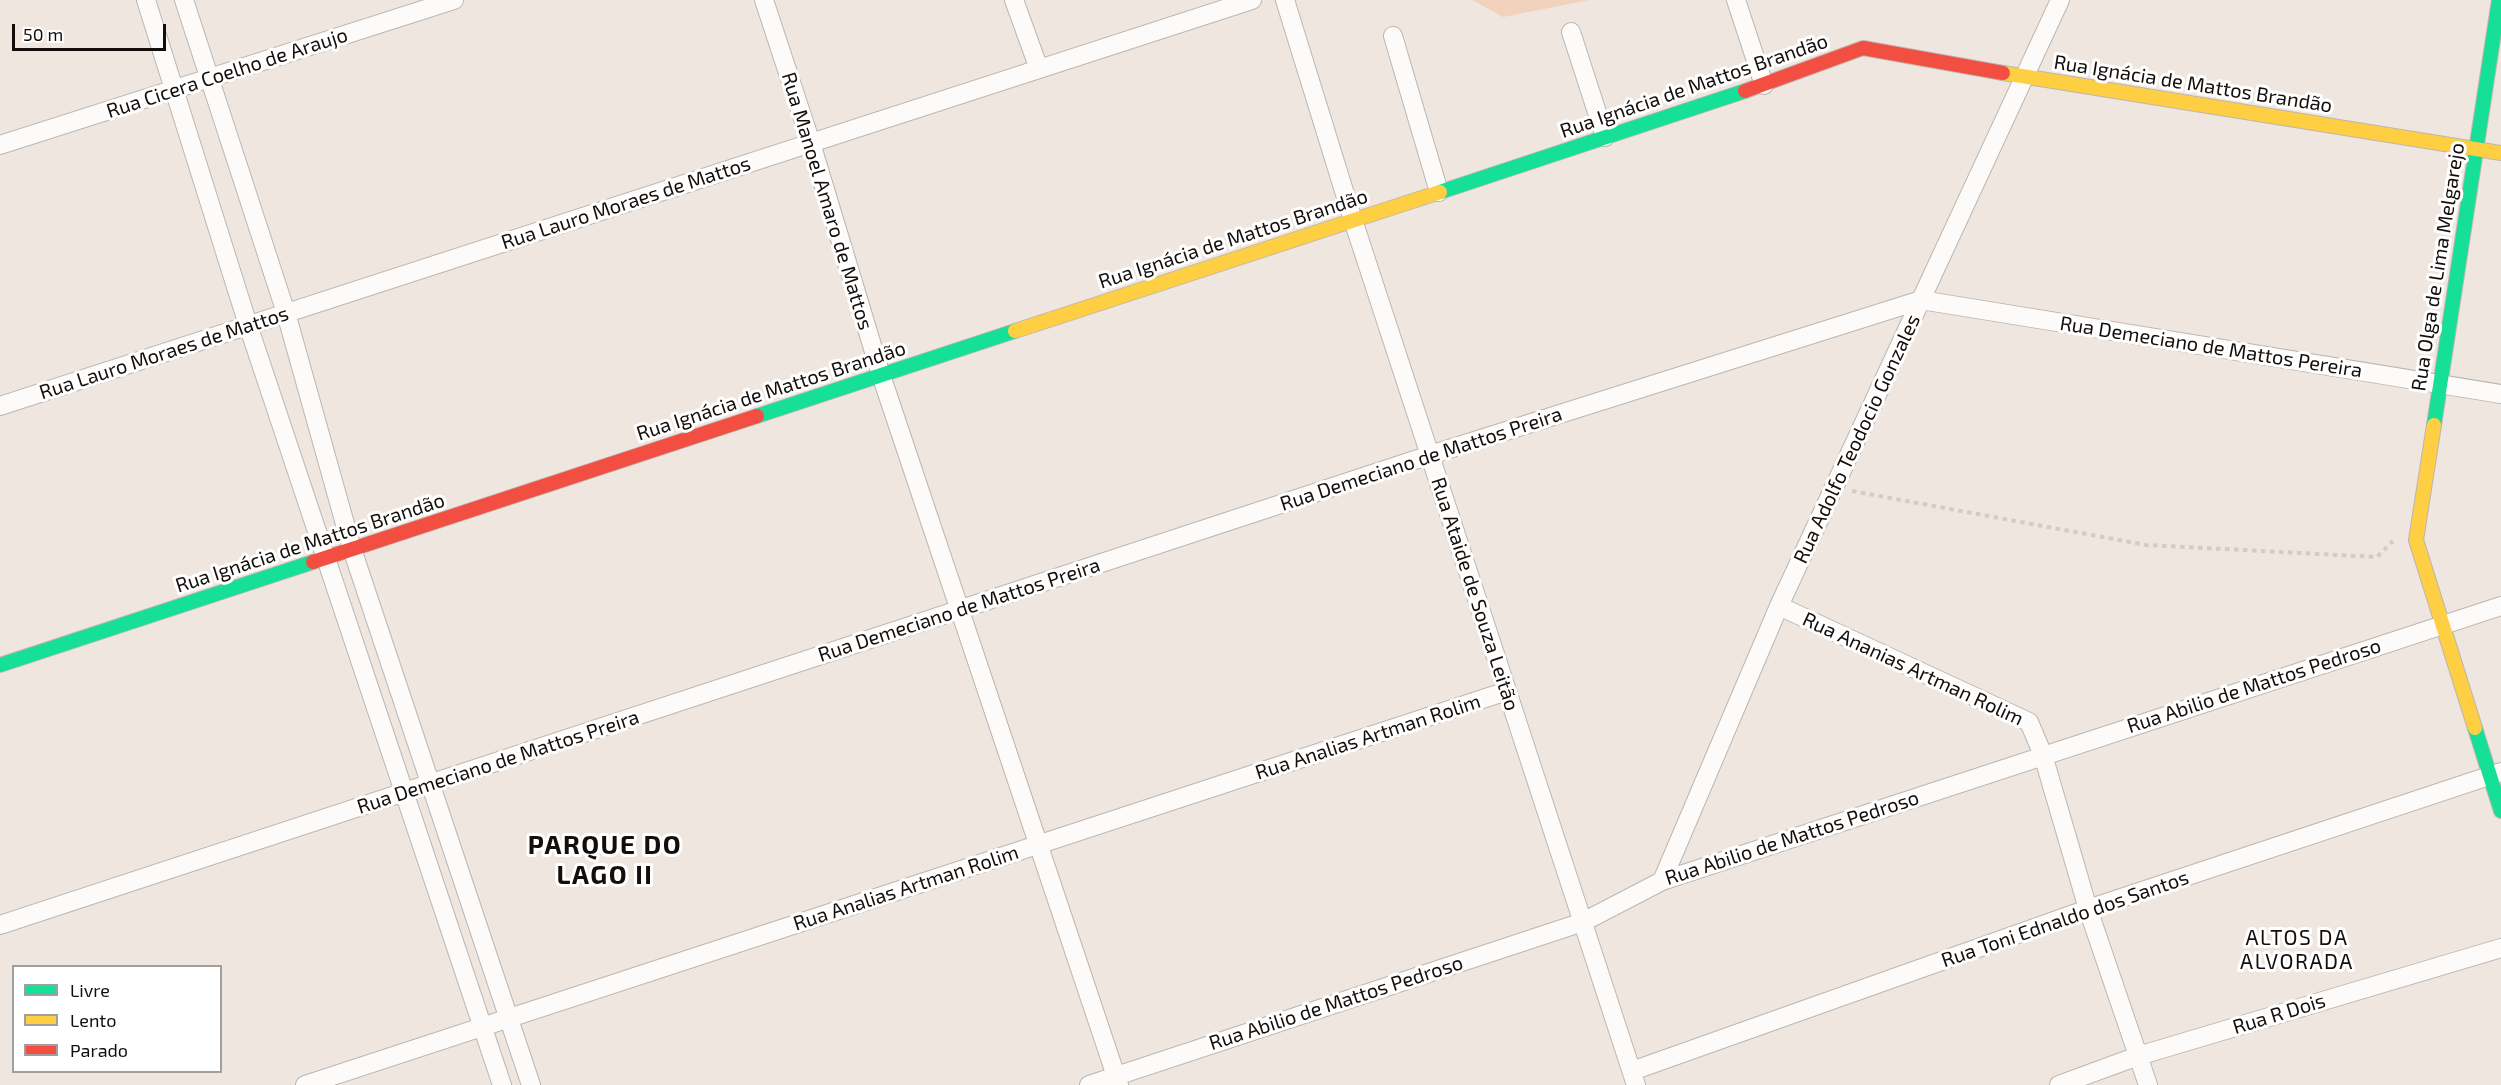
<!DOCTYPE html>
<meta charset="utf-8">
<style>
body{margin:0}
#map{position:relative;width:2501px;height:1085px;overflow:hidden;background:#efe6e0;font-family:"Exo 2",sans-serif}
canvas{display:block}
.legend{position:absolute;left:12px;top:965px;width:210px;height:108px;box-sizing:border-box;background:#fff;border:2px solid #a19f9d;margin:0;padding:8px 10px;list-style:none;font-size:18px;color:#130e0b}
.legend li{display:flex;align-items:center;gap:12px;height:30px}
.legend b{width:30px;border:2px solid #a19f9d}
.scale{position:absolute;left:12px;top:24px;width:154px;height:27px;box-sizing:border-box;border:3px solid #130e0b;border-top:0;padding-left:8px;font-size:18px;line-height:21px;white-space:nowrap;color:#130e0b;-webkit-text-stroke:4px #fff;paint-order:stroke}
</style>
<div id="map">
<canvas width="2501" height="1085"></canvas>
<ul class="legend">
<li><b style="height:8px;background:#16e098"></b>Livre</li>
<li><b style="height:8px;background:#ffcf43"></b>Lento</li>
<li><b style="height:8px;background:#f24e42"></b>Parado</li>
</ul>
<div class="scale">50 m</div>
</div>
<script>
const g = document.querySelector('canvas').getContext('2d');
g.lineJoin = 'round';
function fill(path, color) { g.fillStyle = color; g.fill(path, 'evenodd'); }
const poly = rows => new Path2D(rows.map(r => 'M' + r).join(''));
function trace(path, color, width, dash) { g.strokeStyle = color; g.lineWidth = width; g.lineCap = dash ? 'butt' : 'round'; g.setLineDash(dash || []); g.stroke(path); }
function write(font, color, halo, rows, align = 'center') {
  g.font = font + ' "Exo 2",sans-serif'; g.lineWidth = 6; g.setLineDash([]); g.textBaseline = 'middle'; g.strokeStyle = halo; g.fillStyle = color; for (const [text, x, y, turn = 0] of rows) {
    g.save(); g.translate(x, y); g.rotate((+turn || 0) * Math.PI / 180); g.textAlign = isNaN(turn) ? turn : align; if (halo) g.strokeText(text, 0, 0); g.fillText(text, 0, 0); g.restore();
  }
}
fill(poly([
 [1472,0,1589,0,1503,17]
]), '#f2d2bc');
const street = poly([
 [146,0,248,325,502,1085],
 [184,0,286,313,352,549,531,1085],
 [764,0,811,143,881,375,1119,1085],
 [1014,0,1039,69],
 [1285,0,1353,220,1636,1085],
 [1736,0,1764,85],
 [1571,32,1605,137],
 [1393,36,1439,192],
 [0,145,454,0],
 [0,406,1252,0],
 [1779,606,2029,722,2043,755,2088,909,2148,1085],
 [1662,881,1779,606,2060,0],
 [0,925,1430,455,1921,300,2501,394],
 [1632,1071,2088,909,2501,772],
 [305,1085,1507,691],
 [1089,1085,1583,922,1662,881,2501,606],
 [2059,1085,2138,1056,2501,948]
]);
const fast = poly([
 [1440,192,1745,91],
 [757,416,1015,331],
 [2434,425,2499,0],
 [0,665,313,562],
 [2475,728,2501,811]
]);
const slow = poly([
 [2003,73,2501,153],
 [1015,331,1440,192],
 [2434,425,2416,540,2475,728]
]);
const jam = poly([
 [1745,91,1863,48,2003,73],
 [313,562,757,416]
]);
trace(street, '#bcb6b1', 20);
trace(fast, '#bcb6b1', 16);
trace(slow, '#bcb6b1', 16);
trace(jam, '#bcb6b1', 16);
trace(poly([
 [1852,491,2146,545,2377,557,2393,541]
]), '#cfcccb', 4, [4.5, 4.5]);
trace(street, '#fdfbfa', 18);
trace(fast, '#16e098', 14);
trace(slow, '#ffcf43', 14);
trace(jam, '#f24e42', 14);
write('20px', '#130e0b', '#fff', [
 ["Rua Cicera Coelho de Araujo",227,73,-18],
 ["Rua Ignácia de Mattos Brandão",2193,84,9],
 ["Rua Ignácia de Mattos Brandão",1694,86,-19],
 ["Rua Manoel Amaro de Mattos",827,201,73],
 ["Rua Lauro Moraes de Mattos",626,203,-18],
 ["Rua Ignácia de Mattos Brandão",1233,239,-18],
 ["Rua Olga de Lima Melgarejo",2438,267,-81],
 ["Rua Demeciano de Mattos Pereira",2211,347,9],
 ["Rua Lauro Moraes de Mattos",164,353,-18],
 ["Rua Ignácia de Mattos Brandão",771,391,-18],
 ["Rua Adolfo Teodocio Gonzales",1857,439,-65],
 ["Rua Demeciano de Mattos Preira",1421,459,-18],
 ["Rua Ignácia de Mattos Brandão",310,543,-18],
 ["Rua Ataide de Souza Leitão",1475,594,72],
 ["Rua Demeciano de Mattos Preira",959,610,-18],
 ["Rua Ananias Artman Rolim",1913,669,25],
 ["Rua Abilio de Mattos Pedroso",2254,686,-18],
 ["Rua Analias Artman Rolim",1368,737,-18],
 ["Rua Demeciano de Mattos Preira",498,762,-18],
 ["Rua Abilio de Mattos Pedroso",1792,838,-18],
 ["Rua Analias Artman Rolim",906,888,-18],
 ["Rua Toni Ednaldo dos Santos",2065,919,-19],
 ["Rua Abilio de Mattos Pedroso",1336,1003,-18],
 ["Rua R Dois",2279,1014,-17]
]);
g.letterSpacing = '1.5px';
write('21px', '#130e0b', '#fff', [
 ["ALTOS DA",2297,938],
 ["ALVORADA",2297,962]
]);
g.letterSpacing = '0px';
g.letterSpacing = '1.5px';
write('bold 26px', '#130e0b', '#fff', [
 ["PARQUE DO",605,845],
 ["LAGO II",605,875]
]);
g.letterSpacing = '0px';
</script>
